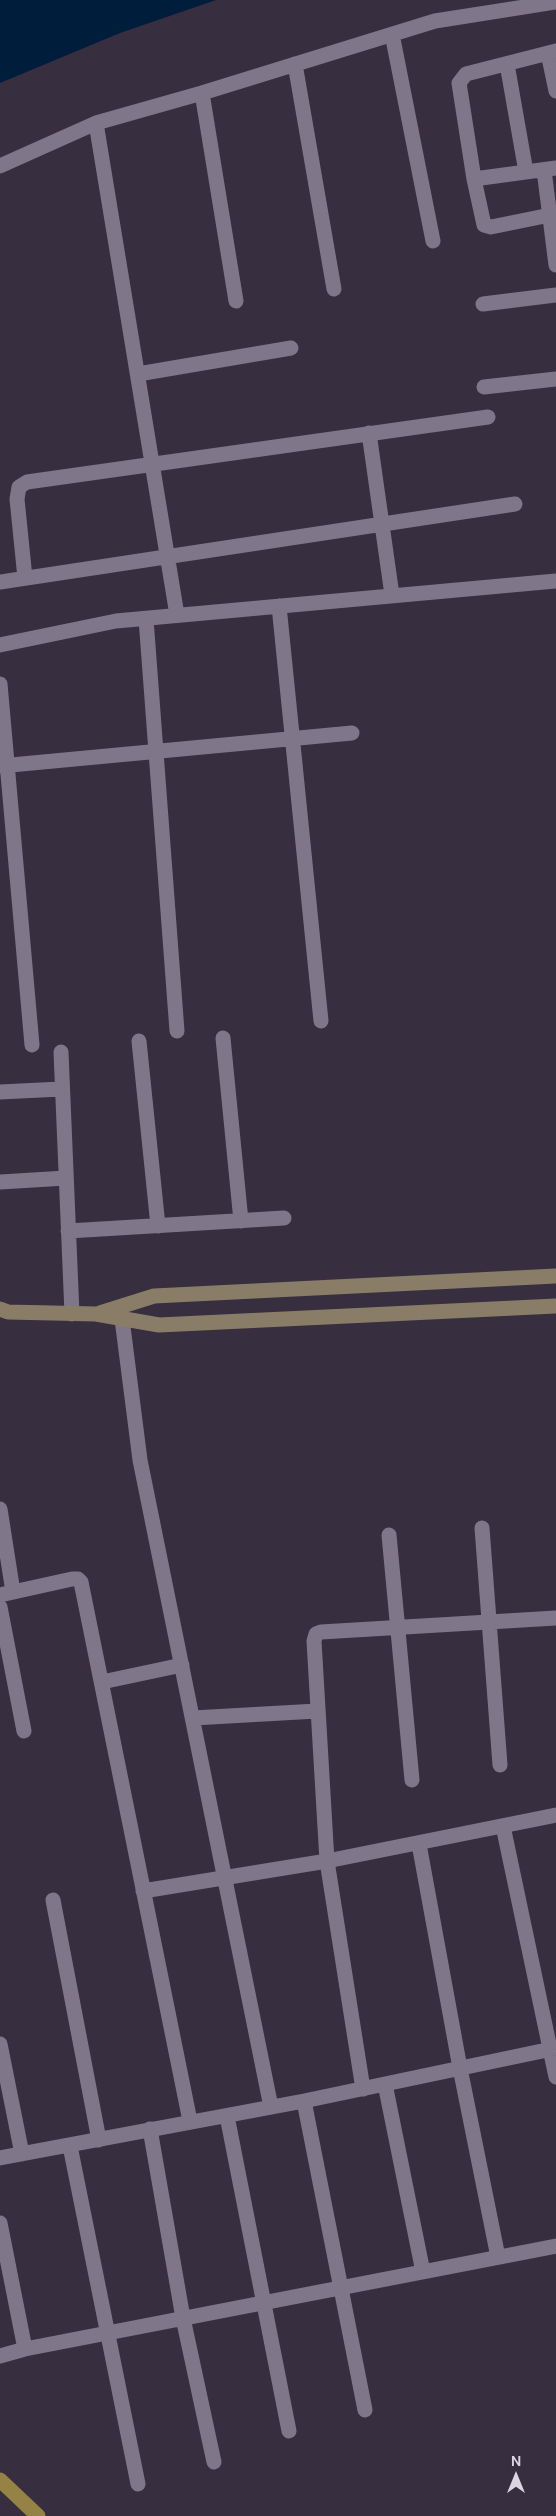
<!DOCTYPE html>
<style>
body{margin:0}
#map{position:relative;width:556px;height:2516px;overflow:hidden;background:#372e40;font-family:"DM Sans",sans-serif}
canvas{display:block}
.north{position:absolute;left:491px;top:2451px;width:50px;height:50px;-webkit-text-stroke:4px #372e40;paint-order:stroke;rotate:0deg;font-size:14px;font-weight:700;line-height:20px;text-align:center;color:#dbd5e0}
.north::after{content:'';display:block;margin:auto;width:18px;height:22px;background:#dbd5e0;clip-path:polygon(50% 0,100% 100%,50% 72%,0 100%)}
</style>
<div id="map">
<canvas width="556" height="2516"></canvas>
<div class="north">N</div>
</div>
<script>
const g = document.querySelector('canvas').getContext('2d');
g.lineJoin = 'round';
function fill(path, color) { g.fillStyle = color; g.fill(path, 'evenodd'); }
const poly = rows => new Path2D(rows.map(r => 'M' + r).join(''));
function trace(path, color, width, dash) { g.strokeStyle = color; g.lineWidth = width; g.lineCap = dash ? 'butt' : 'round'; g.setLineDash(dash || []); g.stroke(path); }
fill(poly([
 [0,0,216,0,120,33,0,83]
]), '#001d3b');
trace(poly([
 [392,34,433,241],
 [548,53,556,91],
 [295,64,334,289],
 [507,64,526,172],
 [202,93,236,301],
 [96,123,177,615],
 [0,166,96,123,202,93,435,21,556,2],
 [544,170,556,265],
 [474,179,556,168],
 [550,215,491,227,484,225,474,179,459,83,466,74,556,51],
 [483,304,556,295],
 [138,374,291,348],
 [484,387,556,379],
 [369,433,392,595],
 [25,578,17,499,19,487,27,482,488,417],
 [0,582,515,504],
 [279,606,321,1021],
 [146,619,177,1031],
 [0,645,116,621,556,581],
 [0,684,32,1045],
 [0,766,352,733],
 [223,1038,241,1221],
 [139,1041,158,1226],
 [61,1052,72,1314],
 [0,1092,61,1089],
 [0,1182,66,1178],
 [68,1231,284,1218],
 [122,1319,140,1460,271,2107],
 [0,1509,13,1592],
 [482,1528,500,1765],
 [389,1535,412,1780],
 [0,1595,72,1579,78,1579,81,1582,190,2121],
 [0,1607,24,1731],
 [102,1682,182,1665],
 [193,1718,317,1711],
 [503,1826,556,2077],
 [419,1844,460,2068,498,2257],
 [143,1891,327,1861,556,1815],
 [53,1900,99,2140],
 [0,2044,22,2154],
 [385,2084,423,2272],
 [363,2089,327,1861,314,1641,316,1634,321,1632,556,1618],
 [304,2101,365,2410],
 [227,2116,289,2431],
 [150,2129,183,2318,214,2462],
 [70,2146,138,2484],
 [0,2158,304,2101,556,2048],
 [0,2223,25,2349],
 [0,2356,25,2349,556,2246]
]), '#80768a', 15);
trace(poly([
 [0,1309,8,1312,96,1314,159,1325,556,1306],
 [100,1313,154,1296,556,1276]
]), '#8a7d67', 15);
trace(poly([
 [0,2480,38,2516]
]), '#948344', 15);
</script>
